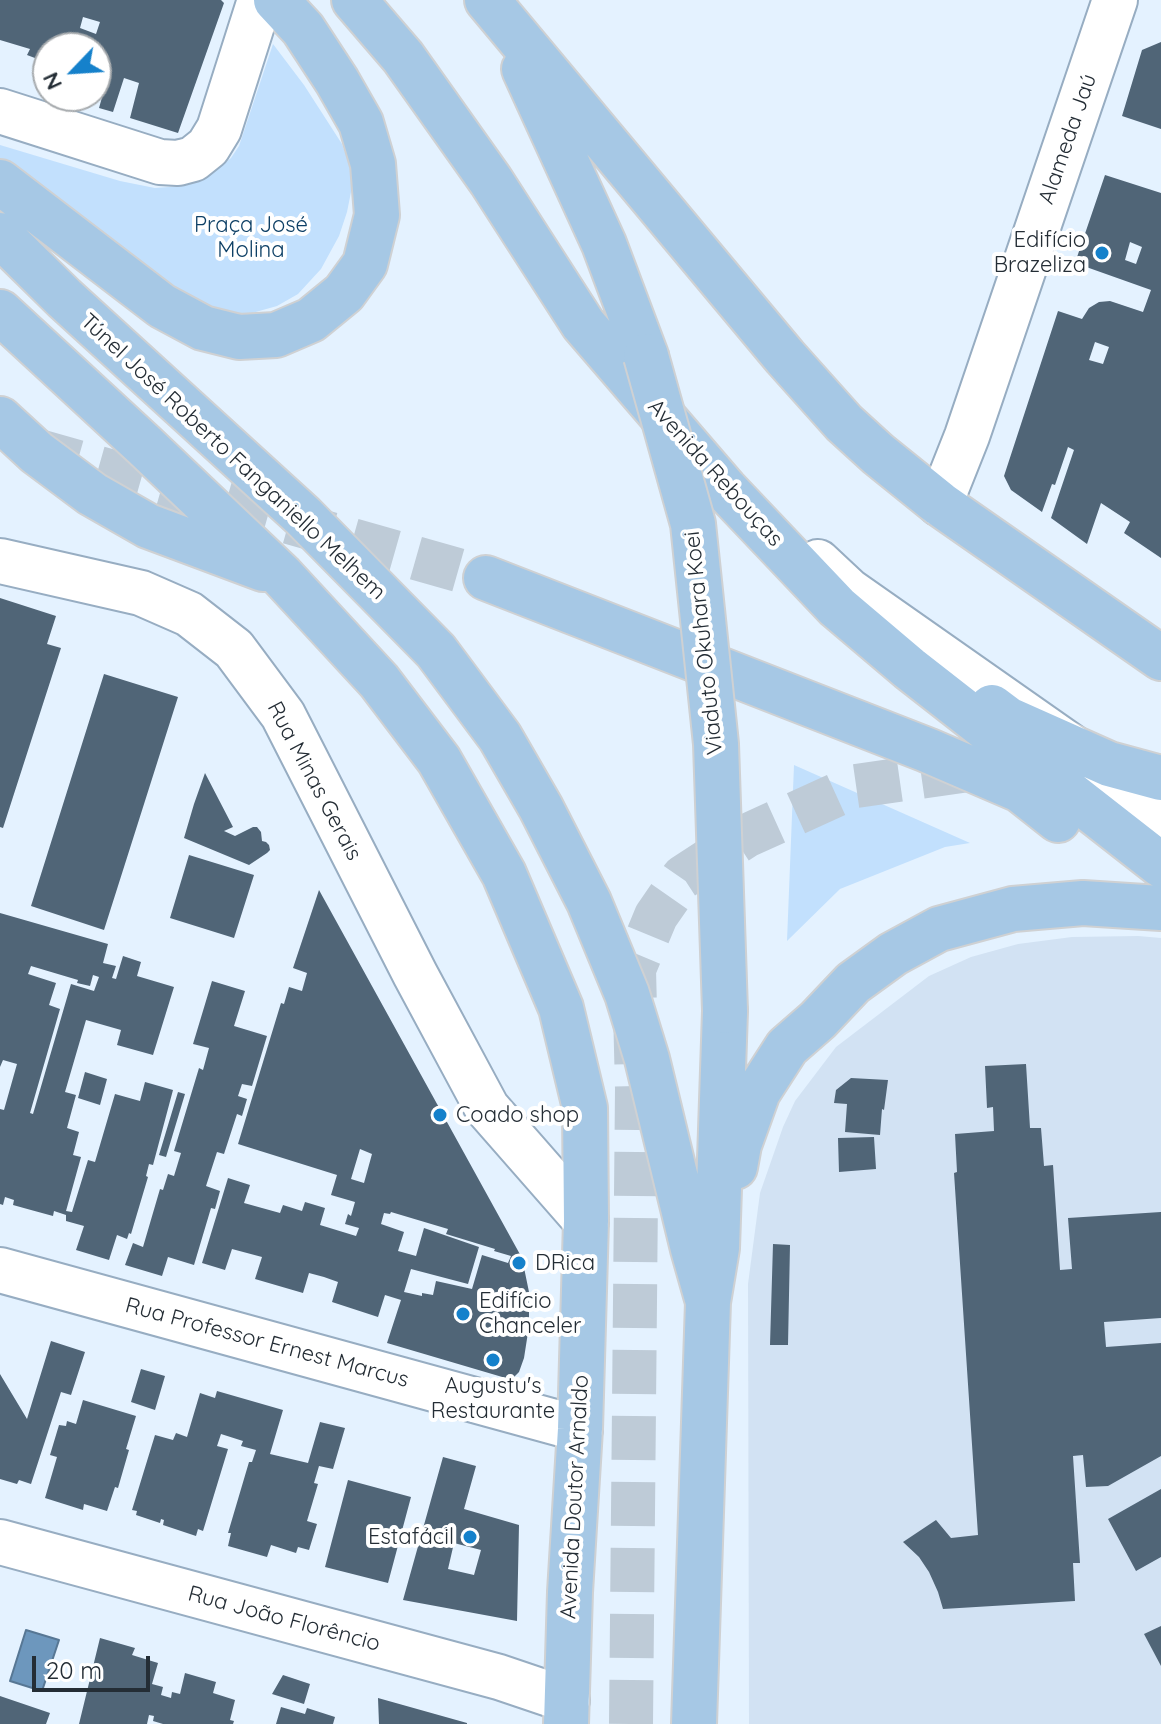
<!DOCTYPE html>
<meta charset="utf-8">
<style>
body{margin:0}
#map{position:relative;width:1161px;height:1724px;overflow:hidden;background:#e4f2ff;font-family:Quicksand,sans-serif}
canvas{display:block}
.north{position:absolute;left:32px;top:32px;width:80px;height:80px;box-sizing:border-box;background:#fff;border:2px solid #a7abae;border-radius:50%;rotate:245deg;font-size:22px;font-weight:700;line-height:32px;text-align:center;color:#242d35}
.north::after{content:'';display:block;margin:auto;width:28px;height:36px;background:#1581cb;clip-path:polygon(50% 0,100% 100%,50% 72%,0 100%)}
.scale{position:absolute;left:32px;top:1656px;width:118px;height:36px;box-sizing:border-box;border:4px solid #242d35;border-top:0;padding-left:10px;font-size:24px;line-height:28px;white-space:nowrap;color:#242d35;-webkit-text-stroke:6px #fff;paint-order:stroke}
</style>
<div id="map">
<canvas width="1161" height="1724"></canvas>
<div class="north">N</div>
<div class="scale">20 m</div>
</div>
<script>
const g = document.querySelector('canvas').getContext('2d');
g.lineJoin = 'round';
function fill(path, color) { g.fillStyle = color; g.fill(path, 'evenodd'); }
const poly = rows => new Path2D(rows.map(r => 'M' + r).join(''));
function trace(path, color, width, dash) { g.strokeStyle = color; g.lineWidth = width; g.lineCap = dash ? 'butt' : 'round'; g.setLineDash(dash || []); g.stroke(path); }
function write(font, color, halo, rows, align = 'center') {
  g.font = font + ' Quicksand,sans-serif'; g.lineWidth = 8; g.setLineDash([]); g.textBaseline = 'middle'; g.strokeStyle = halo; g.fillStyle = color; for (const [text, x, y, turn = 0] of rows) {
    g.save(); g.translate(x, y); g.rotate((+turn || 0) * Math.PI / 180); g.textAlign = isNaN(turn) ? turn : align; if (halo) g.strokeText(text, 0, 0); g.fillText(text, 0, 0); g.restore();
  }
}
fill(poly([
 [1138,936,1161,938,1161,1724,749,1724,748,1284,760,1193,783,1127,795,1101,836,1047,929,976,971,957,1018,944,1072,937]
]), '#d2e2f3');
fill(poly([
 [273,44,304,85,342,144,350,166,352,187,347,212,339,236,321,269,298,294,277,306,245,315,212,314,0,176,0,145,120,181,155,188,183,186,209,176,231,158,239,146],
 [794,765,970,843,945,847,840,889,787,941]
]), '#c2e0fd');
const water = poly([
 [26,1630,59,1640,42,1691,10,1681,26,1630]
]);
fill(water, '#6d97bd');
trace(water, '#577794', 2);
fill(poly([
 [0,0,221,0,224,3,178,133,130,118,139,83,124,78,113,112,99,108,108,76,103,75,101,84,96,82,96,48,48,48,48,63,27,55,30,49,0,40],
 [83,17,100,22,96,34,80,28],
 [1161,42,1161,129,1122,116,1142,50],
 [1105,175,1161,193,1161,558,1124,533,1130,522,1101,503,1087,544,1051,518,1074,450,1068,447,1055,485,1052,484,1042,512,1011,490,1004,476,1058,311,1082,319,1089,308,1099,302,1110,301,1143,312,1151,290,1075,263],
 [1130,242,1142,247,1136,264,1125,260],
 [1095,342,1109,347,1103,364,1089,360],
 [0,598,56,616,47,644,61,648,3,828,0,827],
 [104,674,178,697,104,930,31,906],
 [205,773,233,827,224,831,235,836,253,827,257,827,261,832,262,841,266,842,269,845,270,850,267,853,249,865,184,838,194,804],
 [189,855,254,875,234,938,170,918],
 [319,890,522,1258,529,1292,529,1326,524,1358,519,1372,513,1378,509,1379,387,1343,401,1300,385,1295,378,1317,332,1302,338,1282,324,1277,309,1273,303,1293,255,1279,262,1257,232,1249,225,1270,202,1263,228,1178,250,1185,244,1203,280,1213,283,1205,302,1211,305,1202,325,1208,320,1225,356,1236,359,1228,345,1224,348,1214,351,1216,355,1202,331,1195,337,1175,238,1144,281,1003,284,1004,289,987,302,991,307,973,293,968],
 [360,1149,372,1154,364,1183,351,1179],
 [391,1212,448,1229,446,1234,495,1249,494,1251,511,1256,508,1263,482,1255,472,1289,436,1281,433,1295,422,1293,422,1296,404,1292,411,1269,468,1284,479,1247,424,1228,416,1256,398,1251,404,1232,381,1224,384,1213,390,1214],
 [0,913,108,944,103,963,116,966,112,978,116,979,123,956,141,962,137,976,174,987,153,1055,117,1045,121,1030,86,1020,65,1092,76,1095,67,1128,79,1132,73,1155,81,1157,66,1211,72,1212,88,1160,95,1162,115,1094,140,1101,145,1082,173,1090,153,1165,149,1164,146,1176,148,1177,131,1234,129,1233,127,1239,117,1235,109,1260,76,1250,84,1226,66,1221,66,1215,54,1211,53,1216,31,1210,13,1205,14,1200,5,1197,3,1205,0,1204,0,1109,4,1110,17,1064,3,1060,0,1067],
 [31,966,78,980,77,983,90,986,93,975,99,977,94,991,71,984,33,1114,30,1113,60,1009,49,1005,56,983,28,974],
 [212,981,245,991,234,1026,267,1036,252,1086,242,1084,238,1096,247,1099,242,1116,237,1114,224,1154,217,1152,206,1186,220,1191,215,1209,211,1208,194,1265,168,1257,162,1276,125,1265,133,1243,143,1247,160,1189,163,1190,168,1174,174,1176,181,1153,174,1151,199,1068,203,1070,209,1048,193,1044],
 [1026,1064,1030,1128,1041,1128,1044,1166,1053,1165,1060,1270,1072,1269,1068,1218,1161,1212,1161,1318,1104,1322,1106,1347,1161,1343,1161,1456,1108,1486,1086,1487,1083,1455,1073,1456,1080,1563,1073,1563,1075,1601,943,1609,938,1592,929,1572,919,1557,903,1542,936,1520,951,1538,978,1535,954,1173,957,1172,955,1134,994,1131,993,1107,987,1108,985,1066],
 [85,1072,107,1079,100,1105,78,1098],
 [851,1078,888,1080,884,1110,882,1109,880,1135,845,1132,847,1104,834,1103,836,1090],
 [178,1092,185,1094,166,1157,159,1155],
 [874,1137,876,1169,839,1172,838,1138],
 [773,1244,790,1245,788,1345,770,1345],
 [51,1341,85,1352,71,1395,61,1392,31,1484,19,1480,17,1484,0,1479,0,1374,27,1419],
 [141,1369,165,1376,155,1410,131,1402],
 [217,1391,283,1410,270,1454,308,1463,320,1422,345,1428,333,1469,319,1466,314,1483,318,1484,307,1521,317,1524,309,1550,298,1547,296,1553,271,1545,267,1557,228,1546,231,1533,228,1533,249,1462,252,1462,256,1450,241,1446,243,1441,221,1434,217,1446,228,1449,203,1531,198,1529,196,1536,163,1525,164,1520,161,1519,160,1523,136,1515,137,1511,132,1510,155,1435,173,1440,176,1433,187,1437,200,1393,215,1398],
 [83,1400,136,1416,126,1449,129,1450,118,1488,115,1487,107,1511,84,1504,83,1510,45,1498,57,1457,50,1455,59,1425,66,1426,67,1421,76,1424],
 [443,1457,476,1466,464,1509,519,1525,517,1621,403,1600],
 [454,1543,481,1550,474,1575,448,1569],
 [348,1480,411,1497,388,1583,325,1567],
 [1161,1489,1161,1557,1136,1571,1108,1519],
 [1161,1626,1161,1666,1144,1634],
 [100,1638,135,1648,132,1655,158,1663,152,1684,163,1687,161,1695,171,1698,172,1692,180,1694,185,1673,216,1682,213,1693,235,1700,230,1720,234,1721,233,1724,163,1724,153,1721,154,1716,149,1715,147,1724,79,1724],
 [283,1675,310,1684,304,1704,272,1694],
 [0,1696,50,1713,46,1724,0,1724],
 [378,1698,467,1723,467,1724,379,1724],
 [281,1707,305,1714,307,1708,335,1717,333,1724,276,1724]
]), '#506577');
trace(poly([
 [35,450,486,578],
 [631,1724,637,1089,634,969,656,916,683,877,746,836,856,786,982,768,988,769]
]), '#becbd7', 44, [44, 22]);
const minor = poly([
 [0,111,160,162,178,163,193,159,208,147,219,129,260,0],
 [940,504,967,436,1115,0],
 [0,561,141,593,189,614,234,649,283,715,415,974,487,1108,586,1221],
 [818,562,849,591,1100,767,1161,829],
 [0,1270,580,1429],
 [0,1542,499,1677,567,1700]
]);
const major = poly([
 [354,0,403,57,491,181,583,324,725,489,837,607,909,668,1161,865],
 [487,0,785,357,844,423,878,454,940,504,1161,658],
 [524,69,604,244,646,356],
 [0,182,162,306,203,328,239,337,276,335,311,320,344,293,365,264,377,215,373,164,361,123,337,81,303,29,276,0],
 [0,235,64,298,303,516,436,651,500,737,541,808,589,902,627,994,647,1059,693,1249,708,1302],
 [0,312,144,445,282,576,379,681,439,760,504,874,561,1008,585,1108,586,1221,580,1429,570,1592,566,1724],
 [0,419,37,453,92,494,148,526,263,569],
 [486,578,927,750,1020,790,1058,820],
 [992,707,1008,719,1109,764,1161,778],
 [735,1167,739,1145,758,1092,787,1047,818,1020,853,983,893,954,939,929,1013,909,1083,903,1161,908],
 [694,1724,708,1302,717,1248,725,1011]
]);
trace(minor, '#97adc2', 48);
trace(major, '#cfd1d3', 48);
trace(minor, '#fff', 44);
trace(major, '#a6c8e5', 44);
const majorBridge = poly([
 [646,356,693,524,716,744,725,1011]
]);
trace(majorBridge, '#cfd1d3', 48, []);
trace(majorBridge, '#a6c8e5', 44);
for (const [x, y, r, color] of [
 [1102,253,8,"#1581cb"],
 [440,1115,8,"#1581cb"],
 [519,1263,8,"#1581cb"],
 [463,1314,8,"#1581cb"],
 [493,1360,8,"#1581cb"],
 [470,1537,8,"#1581cb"]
]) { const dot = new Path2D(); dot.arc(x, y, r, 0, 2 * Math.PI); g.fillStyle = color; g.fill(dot); trace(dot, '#fff', 3); }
write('22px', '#242d35', '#fff', [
 ["Alameda Jaú",1068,139,-71],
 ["Túnel José Roberto Fanganiello Melhem",233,457,43],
 ["Avenida Rebouças",715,473,48],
 ["Viaduto Okuhara Koei",704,643,-96],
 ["Rua Minas Gerais",314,781,62],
 ["Rua Professor Ernest Marcus",267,1343,15],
 ["Avenida Doutor Arnaldo",575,1497,-87],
 ["Rua João Florêncio",284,1619,15]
]);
write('22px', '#0e4066', '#fff', [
 ["Praça José",251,225],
 ["Molina",251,250]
]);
write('22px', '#242d35', '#fff', [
 ["Edifício",1086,240,"right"],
 ["Brazeliza",1086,265,"right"],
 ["Coado shop",456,1115],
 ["DRica",535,1263],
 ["Edifício",479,1301],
 ["Chanceler",479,1326],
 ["Augustu's",493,1386,"center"],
 ["Restaurante",493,1411,"center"],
 ["Estafácil",454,1537,"right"]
], 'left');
</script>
